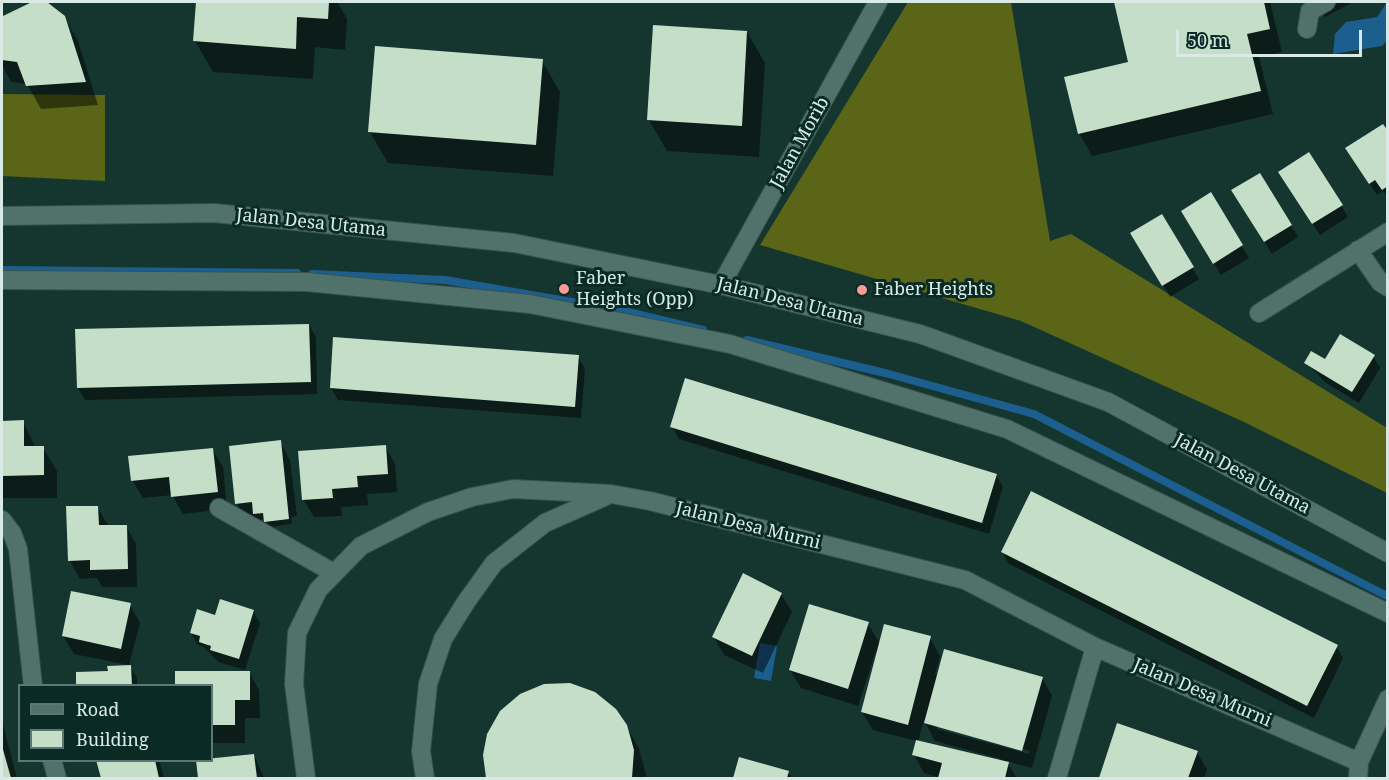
<!DOCTYPE html>
<style>
body{margin:0}
#map{position:relative;width:1389px;height:780px;overflow:hidden;background:#15352f;font-family:"Noto Serif",serif}
canvas{display:block}
.frame{position:absolute;inset:0;border:3px solid #d9eae6;pointer-events:none}
.legend{position:absolute;left:18px;top:684px;width:195px;height:78px;box-sizing:border-box;background:#0a2b25;border:2px solid #5d7772;margin:0;padding:8px 10px;list-style:none;font-size:18px;color:#d9eae6}
.legend li{display:flex;align-items:center;gap:12px;height:30px}
.legend b{width:30px;border:2px solid #5d7772}
.scale{position:absolute;left:1176px;top:30px;width:186px;height:27px;box-sizing:border-box;border:3px solid #d9eae6;border-top:0;padding-left:8px;font-size:18px;line-height:21px;white-space:nowrap;color:#d9eae6;-webkit-text-stroke:4px #0a2b25;paint-order:stroke}
</style>
<div id="map">
<canvas width="1389" height="780"></canvas>
<div class="frame"></div>
<ul class="legend">
<li><b style="height:8px;background:#51726b"></b>Road</li>
<li><b style="height:16px;background:#c5dec8"></b>Building</li>
</ul>
<div class="scale">50 m</div>
</div>
<script>
const g = document.querySelector('canvas').getContext('2d');
g.lineJoin = 'round';
function fill(path, color) { g.fillStyle = color; g.fill(path, 'evenodd'); }
const poly = rows => new Path2D(rows.map(r => 'M' + r).join(''));
function trace(path, color, width, dash) { g.strokeStyle = color; g.lineWidth = width; g.lineCap = dash ? 'butt' : 'round'; g.setLineDash(dash || []); g.stroke(path); }
function write(font, color, halo, rows, align = 'center') {
  g.font = font + ' "Noto Serif",serif'; g.lineWidth = 6; g.setLineDash([]); g.textBaseline = 'middle'; g.strokeStyle = halo; g.fillStyle = color; for (const [text, x, y, turn = 0] of rows) {
    g.save(); g.translate(x, y); g.rotate((+turn || 0) * Math.PI / 180); g.textAlign = isNaN(turn) ? turn : align; if (halo) g.strokeText(text, 0, 0); g.fillText(text, 0, 0); g.restore();
  }
}
fill(poly([
 [908,2,1011,2,1050,241,1071,234,1387,428,1387,493,1244,422,1021,321,760,245],
 [2,94,105,95,105,181,2,176]
]), '#5a6517');
fill(poly([
 [1387,2,1387,41,1382,46,1333,54,1335,34,1346,22,1377,17],
 [760,643,777,646,771,681,754,678]
]), '#1c5e8d');
fill(poly([
 [36,2,45,2,64,17,78,41,98,105,41,109,27,84,11,82,2,65,4,17],
 [197,2,337,2,347,19,345,50,315,47,313,79,213,72,195,41],
 [1115,2,1270,2,1282,52,1259,57,1273,114,1092,156,1079,133,1130,63],
 [1316,2,1353,2,1325,17],
 [747,32,765,63,759,157,667,151,649,120],
 [542,61,560,92,553,176,388,163,370,132],
 [1388,134,1388,197,1383,191,1377,195,1354,160],
 [1287,184,1341,205,1348,217,1320,235],
 [1210,194,1249,258,1221,275,1183,212],
 [1240,203,1291,226,1298,237,1272,254],
 [1162,216,1199,279,1170,297,1132,233],
 [309,325,316,337,317,394,85,400,78,388],
 [1373,356,1380,368,1359,403,1326,383,1306,363],
 [578,357,585,369,581,418,338,400,331,388],
 [2,422,23,422,36,448,43,448,57,471,57,498,2,498],
 [672,427,996,475,1003,487,989,534,679,439],
 [280,442,290,460,297,516,291,517,292,524,269,527,266,519,247,521,237,504],
 [385,446,395,464,397,492,367,494,368,505,341,507,342,516,314,517,303,499],
 [212,449,223,467,227,509,183,514,172,495,143,498,132,480],
 [97,507,108,525,126,526,136,544,137,587,102,587,97,578,80,579,70,561,68,508],
 [1002,552,1336,646,1343,658,1314,718,1009,564],
 [781,594,792,612,763,673,724,655,714,637],
 [130,605,140,623,129,665,137,678,137,686,78,686,129,665,74,654,63,636],
 [253,611,260,623,245,670,218,662,204,647,198,645,191,633,216,617],
 [868,624,880,644,930,638,940,656,935,674,1042,678,1052,696,1032,768,1006,761,1017,778,940,778,924,773,914,755,917,741,873,730,862,712,878,651,876,651,858,706,801,688,790,670],
 [924,720,935,741,1001,759,1000,762,918,742],
 [937,725,1030,751,1029,754,937,729],
 [249,672,259,690,260,718,245,718,245,743,212,743,212,686],
 [2,721,17,778,2,778],
 [626,725,639,749,647,778,488,778,485,755],
 [1118,725,1197,752,1207,770,1204,778,1100,778],
 [254,755,264,778,199,778,197,761],
 [740,759,788,772,792,778,735,778],
 [98,760,159,760,164,778,103,778]
]), '#0007');
trace(poly([
 [2,270,297,273],
 [312,274,445,280,624,311,703,330],
 [747,340,889,374,1034,414,1385,595]
]), '#1c5e8d', 8);
fill(poly([
 [32,2,47,2,65,16,86,82,26,86,17,62,2,60,3,16],
 [196,2,329,2,328,19,297,17,296,49,193,41],
 [1114,2,1264,2,1270,29,1247,34,1261,91,1078,134,1064,77,1128,62],
 [653,25,747,31,742,126,647,120],
 [375,46,543,59,536,145,368,132],
 [1383,124,1388,131,1388,186,1382,190,1375,180,1369,184,1345,148],
 [1309,152,1343,205,1312,224,1278,172],
 [1260,173,1292,225,1264,242,1231,190],
 [1211,192,1243,245,1213,264,1181,211],
 [1162,214,1194,267,1162,286,1130,233],
 [309,324,311,382,77,388,75,329],
 [1340,334,1375,355,1352,392,1304,363,1311,351,1325,359],
 [333,337,579,355,575,407,330,388],
 [685,378,997,474,982,523,670,427],
 [24,420,24,446,44,446,44,475,2,476,2,421],
 [281,440,289,519,264,522,263,513,253,514,252,502,235,504,229,446],
 [386,445,388,474,357,476,358,487,332,489,333,498,302,500,298,451],
 [213,448,218,492,171,497,169,477,131,481,128,456],
 [1031,491,1338,645,1307,706,1001,552],
 [66,506,98,506,99,525,127,525,128,569,90,570,90,560,68,561],
 [743,573,782,593,752,656,712,637],
 [71,591,131,603,121,649,62,636],
 [220,599,254,610,239,659,210,650,211,646,199,642,200,636,190,633,197,609,215,615],
 [809,604,869,622,848,689,789,670],
 [884,624,931,636,908,725,861,712],
 [944,649,1043,677,1022,751,924,723],
 [131,665,132,686,76,686,76,672,108,671,107,666],
 [175,671,250,671,250,700,235,700,235,725,212,725,212,686,175,686],
 [570,683,595,692,616,709,627,725,634,750,632,778,486,778,483,755,487,734,500,711,520,694,544,684],
 [1117,723,1198,751,1188,778,1099,778],
 [916,740,1009,762,1005,778,938,778,942,763,912,755],
 [2,746,11,778,2,778],
 [254,754,257,778,198,778,196,760],
 [739,757,789,771,787,778,733,778],
 [96,760,155,760,159,778,101,778]
]), '#c5dec8');
const minor = poly([
 [1307,29,1310,11,1326,2],
 [2,216,214,213,514,243,721,285,920,334,1108,402,1388,553],
 [1358,250,1380,282,1388,287],
 [2,280,307,282,530,304,730,344,1007,429,1388,613],
 [721,285,878,2],
 [1259,313,1388,232],
 [219,508,334,573],
 [2,520,12,533,18,549,33,686],
 [52,760,57,778],
 [306,778,294,684,297,633,318,590,361,546,428,512,472,497,513,489,611,494,650,501,965,580,1095,647,1359,762],
 [425,778,421,751,428,684,443,639,466,602,494,563,545,523,606,496],
 [1057,778,1095,647],
 [1358,778,1359,762,1388,699]
]);
trace(minor, '#38524d', 20);
trace(minor, '#51726b', 18);
for (const [x, y, r, color] of [
 [564,289,6,"#f59b98"],
 [862,290,6,"#f59b98"]
]) { const dot = new Path2D(); dot.arc(x, y, r, 0, 2 * Math.PI); g.fillStyle = color; g.fill(dot); trace(dot, '#0a2b25', 2); }
write('18px', '#d9eae6', '#0a2b25', [
 ["Jalan Morib",800,143,-61],
 ["Jalan Desa Utama",311,223,6],
 ["Jalan Desa Utama",790,302,14],
 ["Jalan Desa Utama",1242,474,28],
 ["Jalan Desa Murni",748,526,14],
 ["Jalan Desa Murni",1202,693,23]
]);
write('18px', '#d9eae6', '#0a2b25', [
 ["Faber",576,279],
 ["Heights (Opp)",576,300],
 ["Faber Heights",874,290]
], 'left');
</script>
